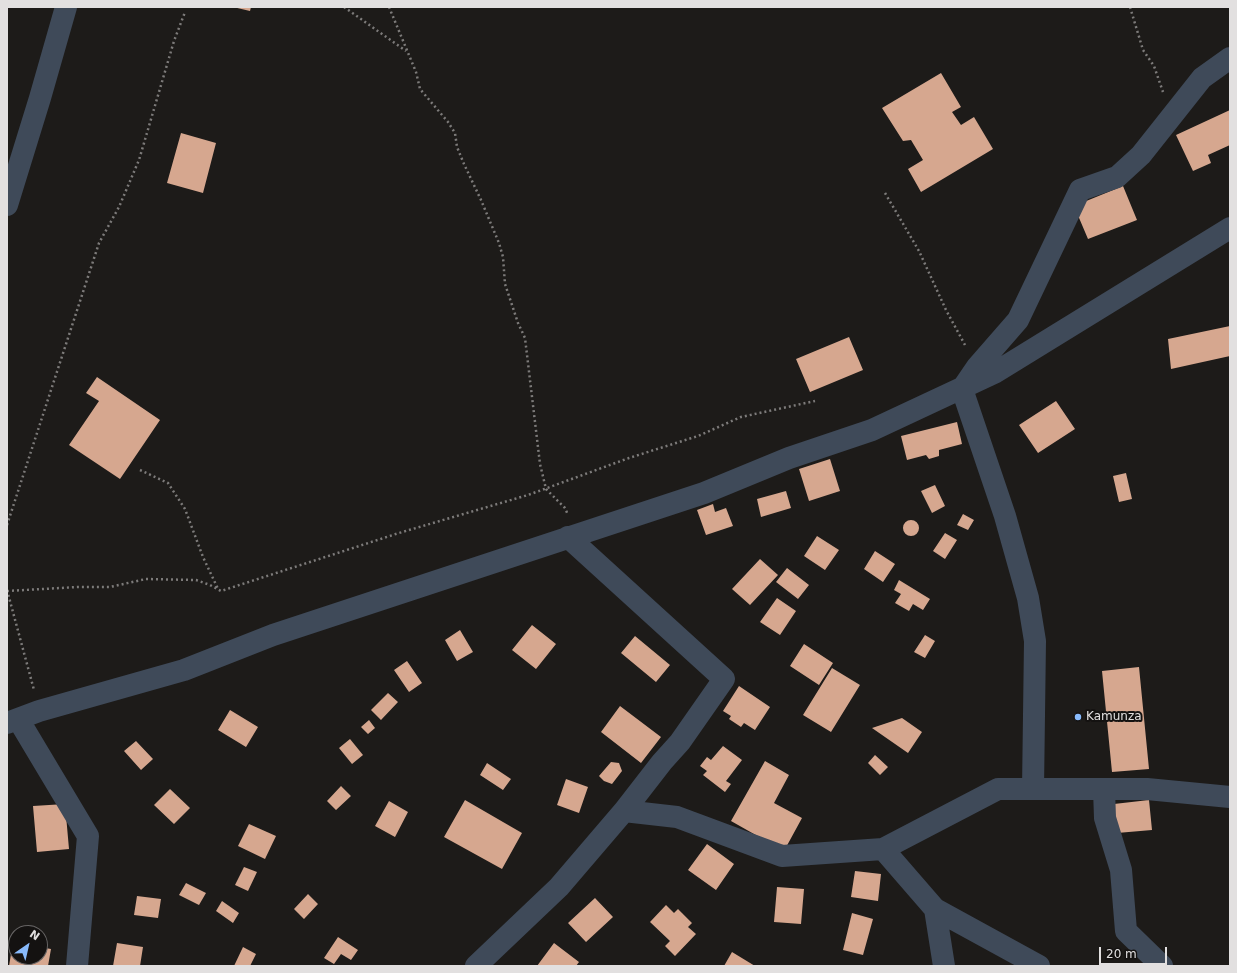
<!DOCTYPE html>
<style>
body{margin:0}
#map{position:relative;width:1237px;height:973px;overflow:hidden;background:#1d1b19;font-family:"DejaVu Sans",sans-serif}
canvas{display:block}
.frame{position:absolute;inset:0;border:8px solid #e2e0e0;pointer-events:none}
.north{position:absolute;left:8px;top:925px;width:40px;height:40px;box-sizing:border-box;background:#141211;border:1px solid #666464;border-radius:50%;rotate:34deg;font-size:11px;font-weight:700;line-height:16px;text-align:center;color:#e2e0e0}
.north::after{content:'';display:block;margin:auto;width:14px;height:18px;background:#88bafc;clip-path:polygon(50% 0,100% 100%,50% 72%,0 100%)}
.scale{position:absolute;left:1099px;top:947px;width:68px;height:18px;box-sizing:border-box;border:2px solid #e2e0e0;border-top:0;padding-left:5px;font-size:12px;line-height:14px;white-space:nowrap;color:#e2e0e0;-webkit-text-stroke:3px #141211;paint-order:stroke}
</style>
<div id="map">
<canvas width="1237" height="973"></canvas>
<div class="frame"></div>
<div class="north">N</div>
<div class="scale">20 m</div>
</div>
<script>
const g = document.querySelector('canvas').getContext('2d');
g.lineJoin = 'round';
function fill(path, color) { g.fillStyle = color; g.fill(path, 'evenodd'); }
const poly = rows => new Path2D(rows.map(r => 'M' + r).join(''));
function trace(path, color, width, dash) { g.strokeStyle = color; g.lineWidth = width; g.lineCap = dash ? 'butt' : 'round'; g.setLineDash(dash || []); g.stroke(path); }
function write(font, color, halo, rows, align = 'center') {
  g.font = font + ' "DejaVu Sans",sans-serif'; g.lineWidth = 4; g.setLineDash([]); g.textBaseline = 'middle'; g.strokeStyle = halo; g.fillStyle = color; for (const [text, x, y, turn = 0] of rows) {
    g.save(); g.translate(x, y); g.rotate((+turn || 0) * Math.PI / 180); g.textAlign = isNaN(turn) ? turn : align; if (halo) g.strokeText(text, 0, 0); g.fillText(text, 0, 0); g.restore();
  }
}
fill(poly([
 [233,7,251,7,250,11],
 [941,73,961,107,952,112,961,125,974,117,993,149,921,192,908,169,923,160,911,140,903,141,882,108],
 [1230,110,1230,145,1208,155,1211,163,1193,171,1176,135],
 [181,133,216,143,203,193,167,183],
 [1123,186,1137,220,1088,239,1074,206],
 [1230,326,1230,356,1171,369,1168,339],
 [849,337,863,370,810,392,796,359],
 [97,377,160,420,120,479,69,445,99,401,86,393],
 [1056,401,1075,429,1038,453,1019,425],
 [957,422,962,444,939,450,939,456,929,459,926,455,907,460,901,436],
 [830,459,840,491,809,501,799,469],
 [1126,473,1132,499,1119,502,1113,476],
 [935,485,945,506,932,513,921,491],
 [786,491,791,508,761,517,757,499],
 [713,504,715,512,726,508,733,526,706,535,697,510],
 [963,514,974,520,968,530,957,525],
 '903 528a8 8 0 1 1 16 0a8 8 0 1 1-16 0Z',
 [945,533,957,540,945,559,933,551],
 [817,536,839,550,825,570,804,556],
 [875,551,895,564,883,582,864,569],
 [760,559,778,575,750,605,732,589],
 [787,568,809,585,798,599,776,582],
 [899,580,930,599,923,610,913,604,909,611,895,603,901,594,894,590],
 [777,598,796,611,780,635,760,622],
 [532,625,556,644,536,669,512,650],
 [460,630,473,652,457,661,445,640],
 [925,635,935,641,925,658,914,652],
 [635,636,670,665,656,682,621,653],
 [804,644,833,663,819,685,790,666],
 [407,661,422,683,409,692,394,670],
 [1139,667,1149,769,1112,772,1102,671],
 [832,668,860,685,831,732,803,715],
 [739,686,770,707,755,730,744,723,741,727,729,719,731,716,723,711],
 [388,693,398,702,381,720,371,710],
 [620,706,661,737,641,763,601,732],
 [230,710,258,727,246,747,218,730],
 [902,718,922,732,908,753,872,728],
 [369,720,375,728,368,734,361,727],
 [350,739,363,755,352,764,339,748],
 [136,741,153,759,141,770,124,751],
 [723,746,742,760,726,781,731,784,725,792,703,775,707,771,700,766,707,757,711,760],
 [875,755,888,767,880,775,868,763],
 [765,761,789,775,774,803,802,818,784,851,731,821],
 [611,762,619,763,622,771,612,784,604,781,599,776],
 [487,763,511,779,503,790,480,775],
 [566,779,588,787,579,813,557,805],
 [341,786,351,796,336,810,327,801],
 [170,789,190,808,174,824,154,805],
 [465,800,522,833,502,869,444,837],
 [1149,800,1152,830,1117,833,1114,804],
 [389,801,408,812,395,837,375,826],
 [65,804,69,849,37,852,33,806],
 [249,824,276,836,265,859,238,846],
 [707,844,734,864,716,890,688,870],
 [244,867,257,872,248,891,235,885],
 [855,871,881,874,878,901,851,897],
 [186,883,206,893,199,905,179,895],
 [777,887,804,889,801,924,774,922],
 [308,894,318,904,304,919,294,909],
 [137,896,161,899,158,918,134,915],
 [595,898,613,917,586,942,568,923],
 [222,901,239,913,233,923,216,911],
 [666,905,674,913,678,909,692,923,688,927,696,934,675,956,665,946,670,941,650,922],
 [852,913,873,919,863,955,843,950],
 [338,937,358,950,351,960,341,954,334,964,324,958],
 [13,942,16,943,16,957,40,957,40,947,51,949,48,966,9,966],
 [117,943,143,947,140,966,113,966],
 [554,943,579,962,576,966,537,966],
 [243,947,256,954,250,966,234,966],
 [732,952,755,966,724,966]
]), '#d6a78f');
trace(poly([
 [344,7,406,51],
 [389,7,416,72,420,89,448,122,455,133,457,147,464,164,481,200,499,243,503,257,505,284,518,323,525,338,540,464,546,489,565,508,568,515],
 [1130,7,1143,50,1154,66,1163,92],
 [885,193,919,251,946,310,965,345],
 [140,470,168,483,185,509,203,557,218,589],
 [7,525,99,243,119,207,139,160,174,41,185,12],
 [7,590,34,690],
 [7,591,78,587,110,587,146,579,196,580,210,585,221,591,399,533,528,495,629,458,698,436,741,417,815,401]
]), '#7d7b7a', 2.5, [2, 3]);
trace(poly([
 [7,205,40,98,66,7],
 [568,537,724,679,680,742,662,762,624,811],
 [18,719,88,836,77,966],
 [7,723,39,711,184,670,273,635,704,493,789,458,872,430,996,372,1230,228],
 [1033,789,1035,641,1028,598,1005,516,962,389,977,367,1018,320,1080,190,1117,177,1141,155,1202,78,1230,58],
 [1104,789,1105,818,1121,870,1126,931,1162,966],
 [883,849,935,909,1039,966],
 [935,909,944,966],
 [476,966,559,887,624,811,677,817,782,856,883,849,998,789,1147,789,1230,797]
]), '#3f4a59', 22);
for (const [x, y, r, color] of [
 [1078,717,4,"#88bafc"]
]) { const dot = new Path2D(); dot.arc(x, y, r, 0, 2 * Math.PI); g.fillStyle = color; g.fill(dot); trace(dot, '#141211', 1.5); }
write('12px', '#e2e0e0', '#141211', [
 ["Kamunza",1086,717]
], 'left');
</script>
